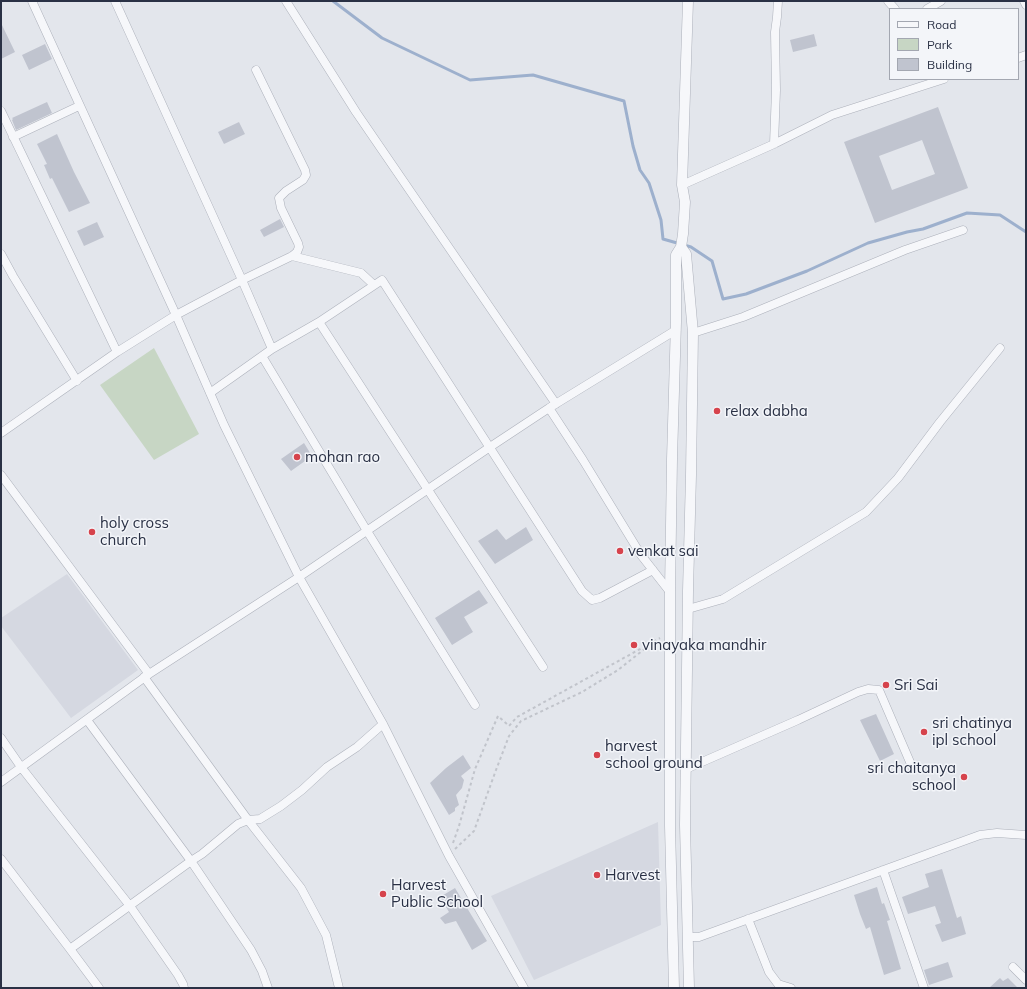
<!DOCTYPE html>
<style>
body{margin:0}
#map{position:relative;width:1027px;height:989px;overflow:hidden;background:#e3e6ec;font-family:Mulish,sans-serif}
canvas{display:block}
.frame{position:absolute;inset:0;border:2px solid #2a3145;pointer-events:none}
.legend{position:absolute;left:889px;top:8px;width:130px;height:72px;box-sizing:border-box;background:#f3f5f9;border:1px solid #a3a7b1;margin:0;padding:5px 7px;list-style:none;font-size:12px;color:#2a3145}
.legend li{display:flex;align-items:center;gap:8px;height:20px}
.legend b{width:20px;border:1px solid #a3a7b1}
</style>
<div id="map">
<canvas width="1027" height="989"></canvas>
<div class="frame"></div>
<ul class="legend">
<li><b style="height:5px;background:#f6f7fa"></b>Road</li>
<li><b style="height:11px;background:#c7d6c4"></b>Park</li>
<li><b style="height:11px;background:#c0c4cf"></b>Building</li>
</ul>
</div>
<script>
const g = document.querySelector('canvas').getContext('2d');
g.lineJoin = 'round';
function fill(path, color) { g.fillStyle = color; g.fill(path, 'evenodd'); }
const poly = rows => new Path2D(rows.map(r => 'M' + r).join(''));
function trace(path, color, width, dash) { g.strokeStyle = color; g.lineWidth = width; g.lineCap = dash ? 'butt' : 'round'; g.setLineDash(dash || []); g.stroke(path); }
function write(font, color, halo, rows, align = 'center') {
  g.font = font + ' Mulish,sans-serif'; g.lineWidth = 3; g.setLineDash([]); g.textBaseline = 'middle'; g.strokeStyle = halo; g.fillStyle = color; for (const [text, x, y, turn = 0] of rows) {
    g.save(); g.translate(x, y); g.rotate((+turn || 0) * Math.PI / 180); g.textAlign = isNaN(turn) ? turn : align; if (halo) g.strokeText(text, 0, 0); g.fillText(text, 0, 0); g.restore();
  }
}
fill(poly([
 [67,574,138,670,71,718,1,626,1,618],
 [658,822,661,925,534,980,491,896]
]), '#d5d8e1');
fill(poly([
 [154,348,199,434,154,460,100,385]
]), '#c7d6c4');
trace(poly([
 [333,1,382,38,470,80,533,75,624,101,633,146,640,170,649,183,661,220,663,239,691,247,712,261,723,299,746,294,807,271,868,243,907,232,923,229,967,213,1000,215,1026,232]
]), '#9db0cd', 3);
fill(poly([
 [1,23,15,52,1,59],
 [814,34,817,46,793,52,790,40],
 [45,44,52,59,29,70,22,55],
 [47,102,52,113,16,130,12,120,13,119,12,118],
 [938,107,968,188,875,223,844,142],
 [922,140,935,174,892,190,879,156],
 [239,122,245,134,224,144,218,132],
 [57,134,74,172,90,203,69,212,52,178,50,179,44,165,47,164,37,144],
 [280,219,284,227,264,237,260,230],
 [97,222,104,237,84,246,77,231],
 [304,443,312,456,291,471,281,459],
 [526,527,533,540,495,564,478,541,497,529,506,540],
 [479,590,488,603,464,617,473,632,452,645,435,618],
 [876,714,894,754,880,761,860,720],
 [463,755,471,768,461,776,464,780,462,788,456,795,459,805,455,808,455,811,449,815,430,783,446,768],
 [942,869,957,918,961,916,966,934,942,942,935,925,941,923,935,906,908,914,902,897,929,887,925,874],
 [877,887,882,904,884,903,890,920,887,921,901,969,884,975,870,927,866,929,860,914,854,895],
 [455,888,487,941,472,950,456,921,445,924,440,918,449,912,440,897],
 [948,962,953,977,929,985,924,970],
 [1000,978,1003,981,1008,978,1018,988,989,988]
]), '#c0c4cf');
const minor = poly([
 [32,1,176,315,224,425,299,577,383,724,449,856,524,988],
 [115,1,242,280,272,349],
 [286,1,356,112,556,404],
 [888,1,895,9],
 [1024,1,1026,5],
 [927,9,941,1],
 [1018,58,1026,55],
 [1,111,117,352],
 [13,137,79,106],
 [774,144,776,90,775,32,777,17,778,1],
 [682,185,774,144,832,115,944,79],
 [1,254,13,276,77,381],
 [292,256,361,273,374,285],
 [319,322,543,667],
 [693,333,743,317,905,250,963,230],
 [262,356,367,531,475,705],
 [210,393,272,349,319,322,382,280,582,591,592,600,600,598,653,570],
 [549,408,583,460,641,555,670,592],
 [1,433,117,352,176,315,242,280,292,256,297,252,299,247,298,243,281,208,279,198,286,191,303,180,306,175,305,170,256,70],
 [1,475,149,674],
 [688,609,723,599,866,512,898,478,940,422,1000,348],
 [144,677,248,820,301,888,326,935,339,988],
 [87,720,191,861,251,950,262,971,268,988],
 [1,738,21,767,130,906,178,975,183,984,184,988],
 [686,769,798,720,858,692,868,689,879,690,913,769],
 [1,782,149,674,299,577,490,447,549,408,676,330],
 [1,859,70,949,191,861,202,854,238,824,248,820,260,819,281,806,302,790,327,767,357,747,383,724],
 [883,870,924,988],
 [748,919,769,972,778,984,791,988],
 [688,937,699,937,980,835,997,833,1026,835],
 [70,949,99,988],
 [1013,967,1026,980]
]);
const tertiary = poly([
 [681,247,686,254,693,333,691,475,688,591,685,825,689,988],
 [674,988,670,826,670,592,672,459,676,322,676,255,681,247,683,234,685,202,682,185,688,1]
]);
trace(minor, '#acb0ba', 9);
trace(tertiary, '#acb0ba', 11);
trace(poly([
 [453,843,459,826,475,769,498,716,509,726,517,717,660,638],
 [455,849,474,831,496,770,509,736,521,721,582,692,618,670,647,647]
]), '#c1c4cb', 2, [3, 3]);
trace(minor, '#f6f7fa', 8);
trace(tertiary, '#f6f7fa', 10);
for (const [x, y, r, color] of [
 [717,411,4,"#d6434c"],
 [297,457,4,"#d6434c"],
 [92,532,4,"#d6434c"],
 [620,551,4,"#d6434c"],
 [634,645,4,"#d6434c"],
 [886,685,4,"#d6434c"],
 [924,732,4,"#d6434c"],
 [597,755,4,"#d6434c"],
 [964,777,4,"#d6434c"],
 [597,875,4,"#d6434c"],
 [383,894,4,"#d6434c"]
]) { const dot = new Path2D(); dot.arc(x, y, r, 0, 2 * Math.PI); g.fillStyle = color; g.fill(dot); trace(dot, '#f3f5f9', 1.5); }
write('15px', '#2a3145', '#f3f5f9', [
 ["relax dabha",725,411],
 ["mohan rao",305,457],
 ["holy cross",100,523],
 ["church",100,540],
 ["venkat sai",628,551],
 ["vinayaka mandhir",642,645],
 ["Sri Sai",894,685],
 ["sri chatinya",932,723],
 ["ipl school",932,740],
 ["harvest",605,746],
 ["school ground",605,763],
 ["sri chaitanya",956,768,"right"],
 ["school",956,785,"right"],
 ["Harvest",605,875],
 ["Harvest",391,885],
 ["Public School",391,902]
], 'left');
</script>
